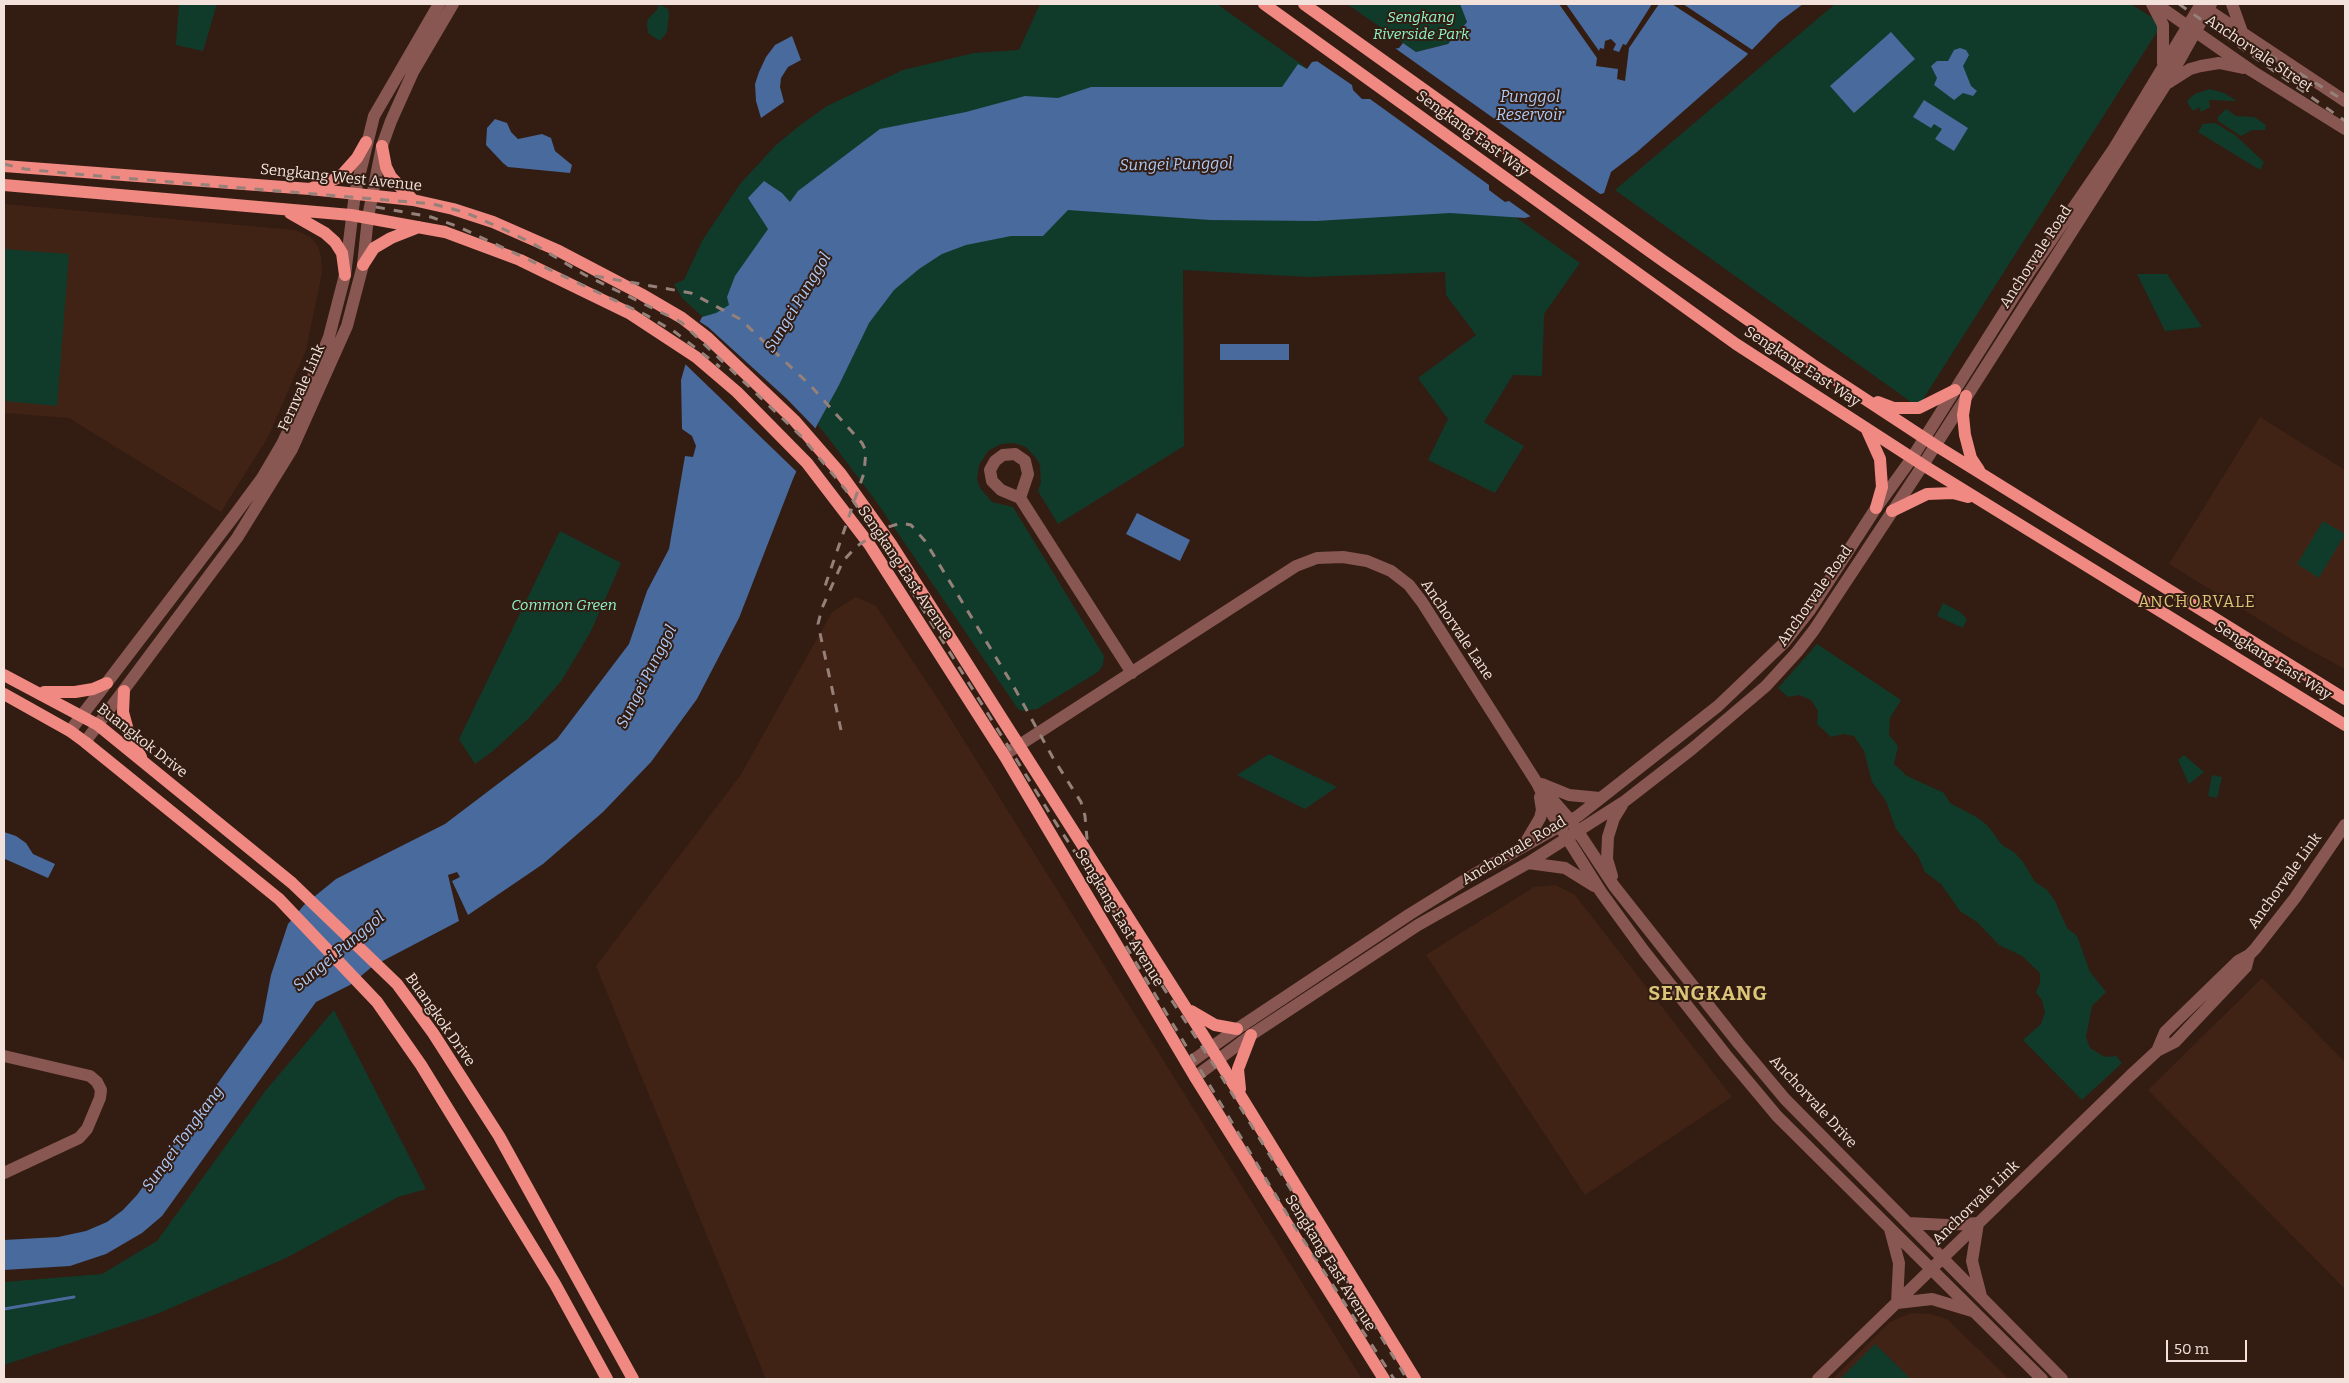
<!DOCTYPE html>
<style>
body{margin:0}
#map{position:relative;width:2349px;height:1383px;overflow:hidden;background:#331c12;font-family:Bitter,serif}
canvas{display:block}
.frame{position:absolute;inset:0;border:5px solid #f2e2db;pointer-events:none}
.scale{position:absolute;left:2166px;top:1340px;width:81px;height:22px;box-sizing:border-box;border:2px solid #f2e2db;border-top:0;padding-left:6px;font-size:15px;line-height:18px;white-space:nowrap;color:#f2e2db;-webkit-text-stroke:4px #331c12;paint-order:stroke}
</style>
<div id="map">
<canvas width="2349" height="1383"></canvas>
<div class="frame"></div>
<div class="scale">50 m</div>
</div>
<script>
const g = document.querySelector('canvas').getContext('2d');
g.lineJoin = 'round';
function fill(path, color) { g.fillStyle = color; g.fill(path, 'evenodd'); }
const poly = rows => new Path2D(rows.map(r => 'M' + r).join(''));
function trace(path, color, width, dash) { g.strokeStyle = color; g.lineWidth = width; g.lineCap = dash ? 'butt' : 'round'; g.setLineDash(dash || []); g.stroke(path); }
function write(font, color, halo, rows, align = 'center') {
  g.font = font + ' Bitter,serif'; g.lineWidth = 4; g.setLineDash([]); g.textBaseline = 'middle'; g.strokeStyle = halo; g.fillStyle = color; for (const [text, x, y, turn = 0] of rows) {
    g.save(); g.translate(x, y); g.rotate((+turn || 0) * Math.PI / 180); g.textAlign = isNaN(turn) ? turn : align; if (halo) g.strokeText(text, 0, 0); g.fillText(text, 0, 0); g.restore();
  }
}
fill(poly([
 [4,204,295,230,310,237,318,246,321,257,322,273,306,350,268,437,221,512,69,418,4,413],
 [2260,417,2345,470,2345,669,2299,644,2169,564],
 [856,597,876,606,940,702,1362,1379,766,1379,596,966,740,776,832,612],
 [1555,885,1575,895,1732,1097,1585,1195,1426,955,1534,887],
 [2262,978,2345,1062,2345,1289,2148,1090],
 [1911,1313,1931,1314,1947,1319,2009,1379,1833,1379,1890,1322]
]), '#412316');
fill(poly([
 [179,4,217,4,203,51,176,45],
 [659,4,668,9,669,15,667,32,660,41,648,33,647,24,648,19,657,10],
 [1040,4,1217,4,1580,263,1544,314,1542,376,1513,375,1484,422,1524,446,1495,493,1428,460,1448,419,1418,378,1476,335,1446,295,1445,272,1308,277,1183,270,1184,446,1058,524,1038,491,1041,482,1040,465,1037,459,1026,447,1014,443,1001,444,988,451,979,465,977,479,980,488,992,502,1013,507,1104,656,1103,665,1098,672,1037,709,1023,711,1018,709,878,504,827,436,804,409,682,298,674,284,684,280,702,241,740,184,776,145,799,126,827,106,903,70,974,53,1019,50],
 [1347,4,1460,4,1467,22,1448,44,1416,52],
 [1835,4,2131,4,2162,24,1918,407,1615,190],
 [2210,89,2224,93,2237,101,2209,100,2210,107,2201,112,2199,107,2193,111,2187,102,2189,99,2195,94],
 [2226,109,2236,116,2254,117,2266,125,2265,130,2252,130,2241,136,2218,121,2218,117],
 [2215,123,2235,135,2264,162,2260,170,2198,132,2203,124],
 [4,249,69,254,57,406,4,401],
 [2137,274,2167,274,2202,327,2165,331],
 [2323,521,2345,534,2319,578,2297,564],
 [560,531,621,563,591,631,562,680,529,718,493,751,475,764,459,739],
 [1943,603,1960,612,1967,619,1963,628,1937,616],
 [1817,644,1901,700,1890,718,1889,735,1898,746,1894,764,1907,776,1944,793,1950,803,1978,818,1987,825,2002,845,2014,852,2023,862,2035,882,2047,890,2055,901,2067,928,2077,936,2090,972,2106,992,2092,1006,2086,1037,2090,1048,2105,1057,2116,1056,2122,1063,2082,1100,2023,1040,2041,1024,2045,1012,2042,1000,2036,992,2040,983,2040,973,2022,956,1999,945,1977,922,1960,911,1941,884,1925,872,1918,856,1896,829,1886,801,1872,782,1864,751,1854,736,1843,734,1831,737,1817,724,1818,711,1811,700,1799,695,1788,697,1778,688],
 [1269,754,1337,787,1305,809,1237,775],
 [2184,755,2204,772,2189,784,2178,760],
 [2212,775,2222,777,2217,798,2208,796],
 [334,1010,426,1189,398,1197,286,1258,157,1314,4,1365,4,1282,102,1274,157,1241,266,1090],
 [1875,1344,1911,1379,1840,1379]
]), '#103b2a');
fill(poly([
 [1460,4,1803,4,1779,22,1745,57,1637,152,1611,172,1604,193,1525,218,1450,213,1316,221,1210,220,1068,210,1043,236,1011,236,966,245,942,254,919,269,894,290,869,323,839,385,817,425,793,479,739,618,697,699,651,762,603,812,543,864,468,915,452,881,460,877,457,872,448,875,459,921,373,966,350,985,316,1002,162,1216,142,1233,106,1254,70,1266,4,1270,4,1240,58,1237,86,1231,107,1222,123,1210,137,1195,262,1022,271,975,288,924,304,905,336,879,445,824,557,739,629,644,647,591,669,549,685,456,693,457,696,446,692,436,682,429,681,380,695,331,702,317,716,313,729,305,727,297,735,276,768,229,748,198,764,181,782,193,790,202,798,191,880,129,966,112,1025,96,1058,98,1091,87,1282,87,1298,64,1307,69,1312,62,1399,48,1403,43,1416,52,1448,44,1467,22],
 [1891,32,1915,59,1854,113,1830,86],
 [792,36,801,60,788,67,781,78,780,87,784,102,761,118,756,101,755,84,759,72,766,57,775,45],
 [1960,48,1966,50,1969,55,1963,66,1971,86,1977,91,1973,96,1963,93,1954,100,1934,85,1937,78,1931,66,1937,61,1948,61,1954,50],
 [1924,100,1968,128,1954,151,1935,139,1942,129,1934,124,1931,128,1913,117],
 [495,119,507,123,511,132,518,139,542,134,551,138,555,151,572,165,570,173,508,167,503,163,486,145,487,128],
 [1220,344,1289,344,1289,360,1220,360],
 [1137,513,1190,540,1180,561,1126,534],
 [4,832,16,836,26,843,33,854,55,864,48,878,5,859,4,861]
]), '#486a9c');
fill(poly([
 [1559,4,1566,4,1599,51,1600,48,1604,49,1605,41,1611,39,1616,44,1613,50,1619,52,1623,44,1626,45,1652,4,1659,4,1629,48,1625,81,1617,79,1618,69,1596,66,1597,58],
 [1672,4,1683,4,1754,51,1750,55],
 [1392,46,1603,196,1533,218,1509,201,1505,202,1489,190,1489,185,1370,99,1362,99,1353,90,1352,85,1314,59],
 [697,320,708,327,787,399,817,430,798,473,683,362]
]), '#331c12');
trace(poly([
 [4,1309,74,1297]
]), '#486a9c', 3);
trace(poly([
 [2152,4,2163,25,2163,63],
 [2156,4,2252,71,2345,129],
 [2232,4,2242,32],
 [2202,6,2345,101],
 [2168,83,2190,69,2201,66,2219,63,2243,68],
 [1015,454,1025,461,1028,474,1020,498,1001,490,992,481,990,470,995,461,1003,455,1015,454],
 [1020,498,1132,673],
 [70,731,234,516,262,478,282,444,306,394,329,337,345,275,355,193,374,116,439,4],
 [85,742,237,538,292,449,347,326,363,265,368,217,382,146,391,121,413,72,453,4],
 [1004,755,1296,566,1317,558,1343,557,1367,561,1391,571,1409,585,1422,602,1537,783,1552,814,1601,892,1644,951,1726,1055,1777,1116,2042,1379],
 [1542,784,1569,795,1600,798],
 [1544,790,1571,821,1614,886,1739,1044,1785,1099,2062,1379],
 [1524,845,1540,818,1542,810,1540,797],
 [1528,863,1565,868,1594,886],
 [1612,876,1607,859,1608,837,1614,818,1622,805],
 [2157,1051,2165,1032,2238,961,2249,955,2255,949,2295,898,2345,825],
 [4,1056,90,1076,97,1082,101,1090,100,1098,87,1129,79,1138,4,1173],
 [1188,1064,1237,1029,1410,914,1473,875,1578,816,1718,706,1784,643,1810,610,1876,508,1912,458,2030,271,2113,150,2201,4],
 [1195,1077,1251,1035,1418,925,1528,863,1625,801,1692,749,1766,686,1797,652,1814,630,1923,465,2166,84,2211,4],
 [1908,1223,1947,1225,1978,1223],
 [1978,1223,1972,1261,1981,1296],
 [1890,1229,1899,1263,1897,1303],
 [1897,1303,1932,1299,1972,1311],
 [1818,1379,2130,1076,2157,1051,2175,1042,2246,967,2249,955]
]), '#885752', 12);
trace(poly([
 [1264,4,1736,344,1923,465,2345,725],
 [1304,4,1662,260,1813,365,1935,445,2345,699],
 [382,146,386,167,391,177,413,200],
 [4,166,310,189,413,200,453,209,493,222,559,251,641,294,682,318,708,338,794,420,841,474,891,544,1205,1038,1415,1379],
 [4,185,351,215,445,232,520,260,629,313,696,357,737,392,807,463,869,544,1004,755,1195,1077,1384,1379],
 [312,188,340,177,357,158,366,142],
 [290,213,325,233,335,242,342,253,345,275],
 [363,265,374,248,391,238,419,227],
 [1966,396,1963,415,1965,435,1971,458,1979,470],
 [1878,402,1894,408,1919,408,1955,390],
 [1867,430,1880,459,1882,487,1876,508],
 [1892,511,1927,494,1953,493,1968,497],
 [4,675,98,725,292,883,397,984,433,1033,499,1136,633,1379],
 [124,691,123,712,129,734,141,757],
 [44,692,75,692,93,689,107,683],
 [4,694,70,731,85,742,279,899,377,1002,421,1065,555,1284,607,1379],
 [1191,1011,1215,1025,1237,1029],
 [1240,1089,1238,1069,1251,1035]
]), '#ef8981', 12);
trace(poly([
 [2179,4,2345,121],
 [2238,36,2345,101],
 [4,164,25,169,74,174,433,204,464,212,499,227,532,243,585,275,681,322,802,437,845,489,878,537,1052,817,1223,1079,1407,1379],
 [376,207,431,217,459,227,646,315,675,332,720,367],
 [595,276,691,293,740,319,810,385,862,443,866,451,864,473,825,586],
 [841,730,818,624,822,608,843,561,857,546,885,528,901,523,911,525,925,541,1014,687,1053,758,1081,802,1085,816,1090,873],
 [1126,946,1293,1224,1394,1379]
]), '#958179', 3, [9, 9]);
write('italic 15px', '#8df6c8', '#331c12', [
 ["Sengkang",1421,18],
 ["Riverside Park",1421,35],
 ["Common Green",564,606]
]);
write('15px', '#f2e2db', '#331c12', [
 ["Anchorvale Street",2259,54,34],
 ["Sengkang East Way",1472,134,36],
 ["Sengkang West Avenue",341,178,6],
 ["Anchorvale Road",2036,257,-57],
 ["Sengkang East Way",1802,367,33],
 ["Fernvale Link",302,388,-66],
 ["Sengkang East Avenue",905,573,56],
 ["Anchorvale Road",1815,596,-55],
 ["Anchorvale Lane",1457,630,56],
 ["Sengkang East Way",2273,661,32],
 ["Buangkok Drive",142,741,38],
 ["Anchorvale Road",1514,851,-31],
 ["Anchorvale Link",2285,881,-54],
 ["Sengkang East Avenue",1119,918,59],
 ["Buangkok Drive",440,1020,55],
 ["Anchorvale Drive",1813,1102,47],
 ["Anchorvale Link",1976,1203,-44],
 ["Sengkang East Avenue",1330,1263,58]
]);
write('italic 16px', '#adcbf8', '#331c12', [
 ["Punggol",1530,98],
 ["Reservoir",1530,116],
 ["Sungei Punggol",1176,165,-1],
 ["Sungei Punggol",798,303,-59],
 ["Sungei Punggol",647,677,-63],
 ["Sungei Punggol",339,952,-40],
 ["Sungei Tongkang",183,1139,-54]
]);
g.letterSpacing = '1px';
write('16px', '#dbc578', '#331c12', [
 ["ANCHORVALE",2197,603]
]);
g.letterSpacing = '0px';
g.letterSpacing = '1px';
write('bold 20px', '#dbc578', '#331c12', [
 ["SENGKANG",1708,994]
]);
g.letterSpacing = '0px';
</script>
